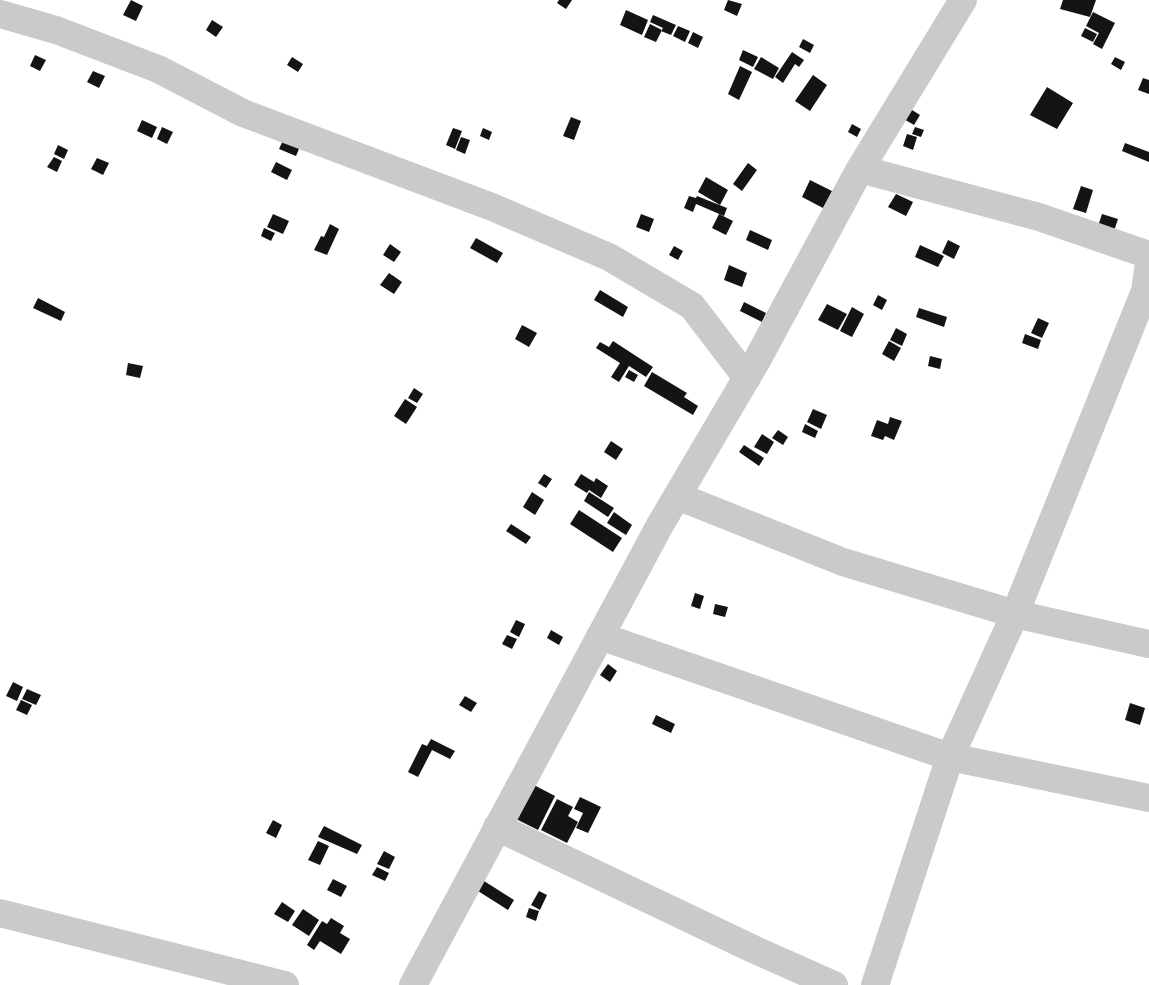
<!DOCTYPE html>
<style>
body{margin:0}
canvas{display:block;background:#fff}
</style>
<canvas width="1149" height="985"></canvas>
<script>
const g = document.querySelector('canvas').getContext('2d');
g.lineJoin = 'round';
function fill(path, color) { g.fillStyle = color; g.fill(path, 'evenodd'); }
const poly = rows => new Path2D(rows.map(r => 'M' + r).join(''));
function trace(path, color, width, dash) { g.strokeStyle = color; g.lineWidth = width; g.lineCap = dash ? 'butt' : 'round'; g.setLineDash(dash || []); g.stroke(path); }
fill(poly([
 [131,0,143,6,136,21,123,15],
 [559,0,572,0,566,9,557,3],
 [728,0,742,4,737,16,724,10],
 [1063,0,1096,0,1090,17,1060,9],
 [626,10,648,20,642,35,620,25],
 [1093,12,1115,23,1102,49,1093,44,1099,33,1086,26],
 [653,15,676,25,671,35,661,31,663,28,650,22],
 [212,20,223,27,216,37,206,30],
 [650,24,662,30,656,42,644,37],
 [678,26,690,31,685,42,673,36],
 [1085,28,1097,34,1093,42,1081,36],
 [693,32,703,37,698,48,688,43],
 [803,39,814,45,810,53,799,47],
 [743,50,758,57,753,67,739,60],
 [792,52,804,60,799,67,795,64,783,83,775,77],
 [35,55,46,60,40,71,30,66],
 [292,57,303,64,298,72,287,65],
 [761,57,779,68,773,79,754,69],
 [1115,57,1125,62,1121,70,1111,64],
 [740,66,752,72,739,100,728,94],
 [93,71,105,76,99,88,87,82],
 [813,75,827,85,810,111,795,101],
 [1143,78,1149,80,1149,94,1138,90],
 [1047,87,1073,103,1057,129,1030,115],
 [904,105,920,115,914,125,902,118],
 [571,117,581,121,574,140,563,136],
 [142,120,157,127,152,138,137,131],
 [852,124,861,129,857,137,848,132],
 [162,127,173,132,167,144,157,139],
 [915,127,924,130,921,137,912,134],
 [453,128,462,131,455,149,446,145],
 [483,128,492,132,489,140,480,136],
 [907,134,917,137,913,150,903,146],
 [285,136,301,144,296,156,279,149],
 [461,137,470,140,465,154,456,150],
 [1125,143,1149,152,1149,162,1122,151],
 [58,145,68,150,64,159,54,154],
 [54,157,62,161,57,172,47,167],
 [97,158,109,163,103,175,91,169],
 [276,162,292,170,287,180,271,172],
 [748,163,757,170,742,191,733,184],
 [706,177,728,190,720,205,698,192],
 [810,180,832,191,823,208,802,197],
 [1081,186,1093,190,1086,213,1073,209],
 [896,194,913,202,906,216,888,207],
 [689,196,696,198,697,196,727,208,724,216,696,204,693,212,684,208],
 [273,214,289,221,283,234,267,227],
 [641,214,654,219,649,232,636,227],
 [719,214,733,221,726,235,712,228],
 [1102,214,1118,219,1114,231,1098,226],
 [330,224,339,229,327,255,314,250,321,236,324,237],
 [264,228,275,233,271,241,261,236],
 [750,230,772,240,768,250,746,240],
 [476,238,503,253,497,263,470,248],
 [948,240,960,246,954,259,942,253],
 [390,244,401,252,394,262,383,255],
 [920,245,944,256,938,267,915,257],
 [674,246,683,251,678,260,669,255],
 [729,265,747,273,742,287,724,280],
 [389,273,402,282,394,294,380,285],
 [600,290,628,307,623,317,594,300],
 [878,295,887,300,882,310,873,305],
 [38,298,65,312,61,321,33,308],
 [744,302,766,313,762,322,740,311],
 [827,304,847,314,838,330,818,320],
 [852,307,864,314,852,337,840,331],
 [919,308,947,317,944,327,916,317],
 [1038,318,1049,323,1042,338,1031,333],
 [522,325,537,333,529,347,515,339],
 [896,328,907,334,902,346,890,340],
 [1025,334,1041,340,1038,349,1022,343],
 [613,341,653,367,646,377,629,366,619,382,611,377,620,363,596,348,600,342,609,347],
 [889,341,901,348,894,361,882,354],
 [930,356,942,359,940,369,928,366],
 [128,363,143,366,140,378,126,375],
 [629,370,638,375,634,382,625,377],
 [652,372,687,393,684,397,698,406,693,415,644,386],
 [414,388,423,394,417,403,408,398],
 [405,399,417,407,406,424,394,416],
 [813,409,827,415,821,429,807,422],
 [890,417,902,421,894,440,885,436,883,440,871,436,877,420,888,424],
 [805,424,818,431,815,438,802,432],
 [778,430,788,437,783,445,772,438],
 [762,434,774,442,767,454,754,447],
 [611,441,623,449,616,460,604,452],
 [744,445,764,458,759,466,739,452],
 [544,474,552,479,546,488,538,483],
 [581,474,594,482,596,478,608,486,601,498,589,490,587,493,574,485],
 [532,492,544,500,535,515,523,507],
 [589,492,614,508,608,517,584,501],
 [579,510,622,538,613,552,570,524],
 [614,512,632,525,626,535,607,523],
 [511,524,531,537,526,544,506,531],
 [695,593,704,596,700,609,691,606],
 [715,604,728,607,725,617,713,614],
 [516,620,525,624,519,637,510,632],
 [551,630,563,637,559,645,547,638],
 [507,635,517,639,512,649,502,644],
 [608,664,617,671,610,682,600,675],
 [13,682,23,687,17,701,6,696],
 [27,689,41,695,36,705,22,699],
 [465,696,477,703,471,712,459,705],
 [21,700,32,705,27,715,16,710],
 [1130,703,1145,708,1140,725,1125,720],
 [656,715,675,724,671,733,652,724],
 [431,739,455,751,450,759,432,750,418,777,408,772,422,744,427,746],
 [532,784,555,796,538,830,514,818],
 [580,797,601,807,588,833,576,828,583,813,574,809],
 [557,799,573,807,568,816,578,822,567,843,541,830],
 [273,820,282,825,276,838,266,833],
 [324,826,362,845,357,854,318,837],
 [318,841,329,846,320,865,308,860],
 [384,851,395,857,389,869,377,864],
 [377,867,389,873,385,881,372,875],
 [333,879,347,886,341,897,327,890],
 [484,881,514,900,508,910,478,891],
 [539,891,547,895,540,910,531,905],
 [282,902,295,911,288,922,274,914],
 [529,908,539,911,536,921,526,917],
 [303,909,319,920,309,936,292,925],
 [331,918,344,926,340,933,350,939,341,954,320,941,314,950,307,945,322,921,327,924]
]), '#141414');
trace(poly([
 [0,14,56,30,158,69,243,113,492,207,609,257,692,306,747,378],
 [860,169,1039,217,1149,255],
 [677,496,843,562,1015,614,1149,644],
 [600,636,950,757,1149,798],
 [497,827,753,949,834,985],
 [0,913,285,985],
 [413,985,660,525,756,362,860,169,963,0],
 [875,985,950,757,1015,614,1145,291,1149,263]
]), '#cacaca', 28);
</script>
